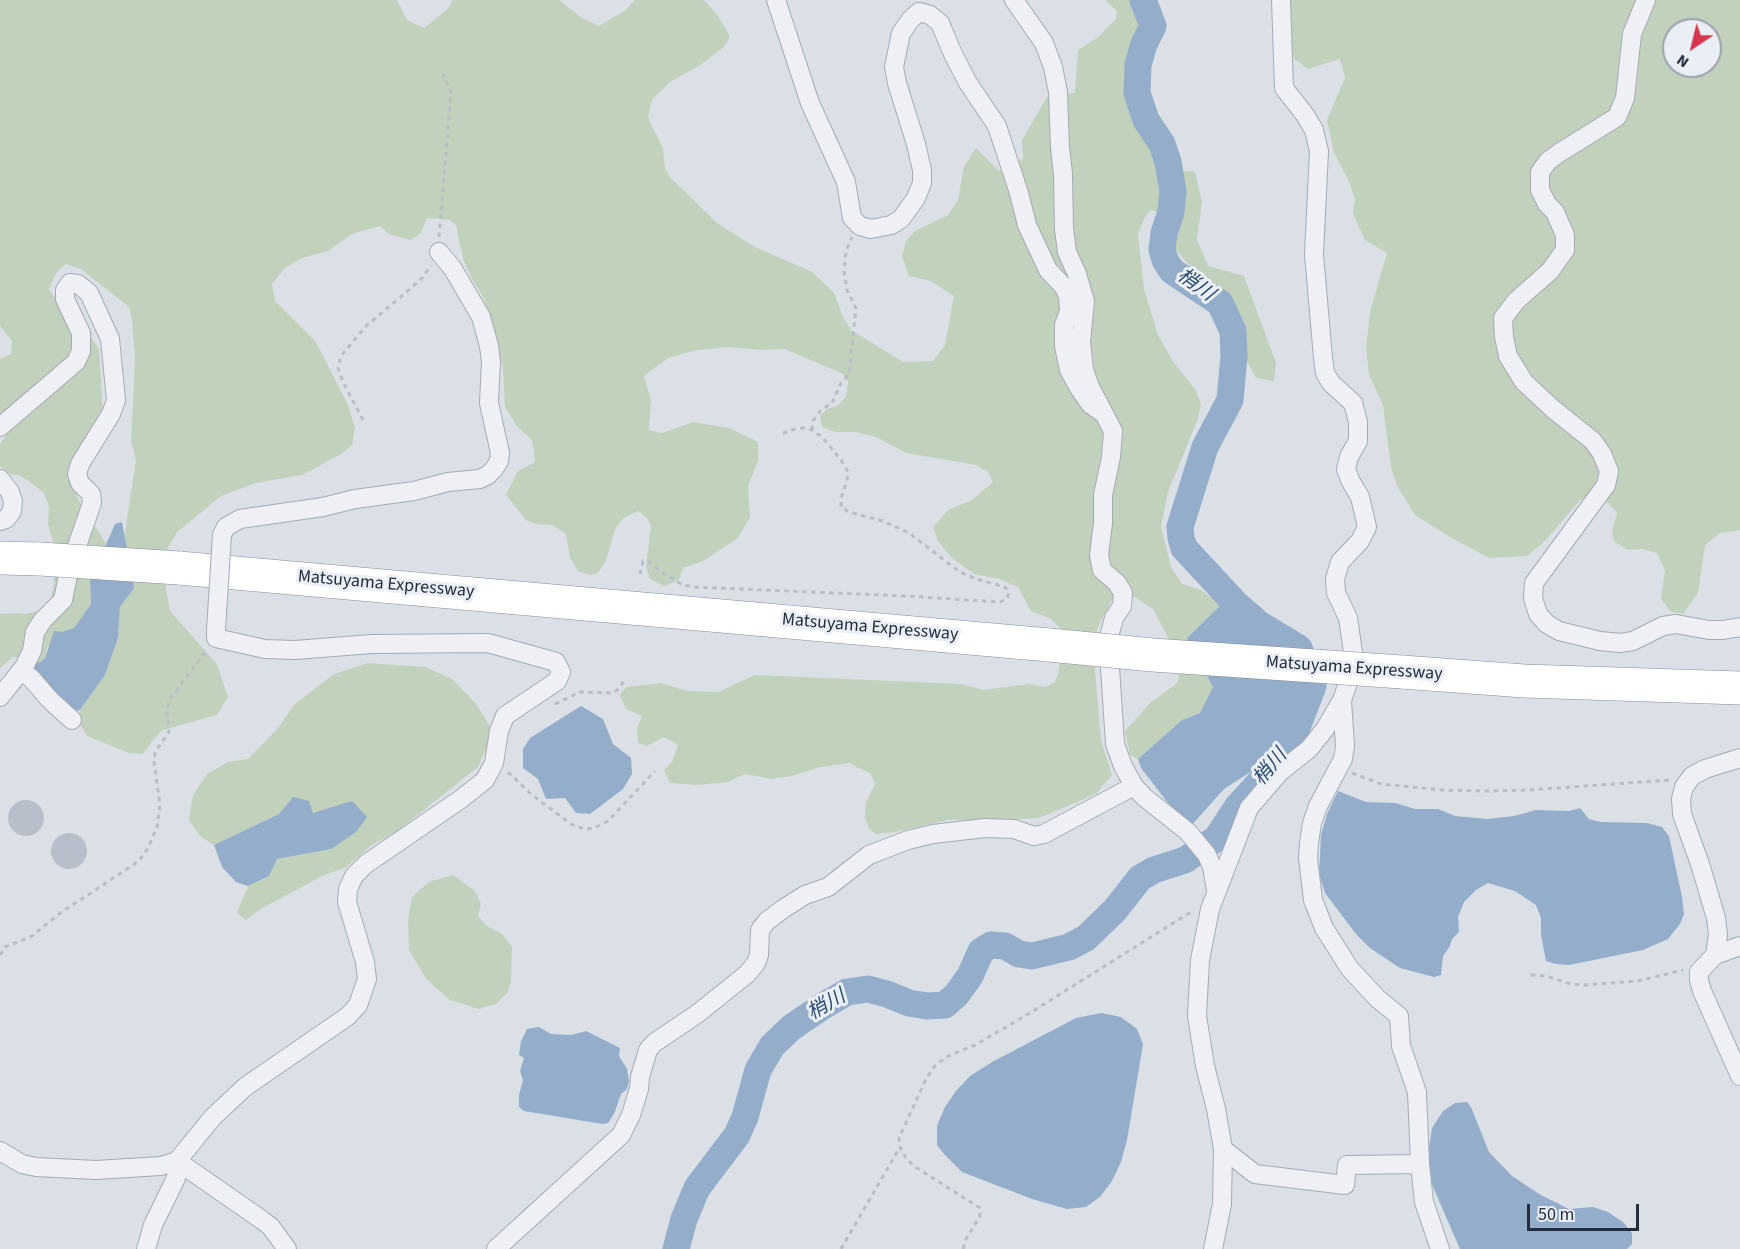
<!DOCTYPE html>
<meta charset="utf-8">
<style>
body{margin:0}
#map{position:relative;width:1740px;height:1249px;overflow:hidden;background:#dbe0e7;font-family:"Source Sans 3",sans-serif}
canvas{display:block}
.north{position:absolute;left:1662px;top:18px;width:60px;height:60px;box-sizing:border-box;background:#eaeef5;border:2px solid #9ba1ac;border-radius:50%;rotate:215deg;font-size:16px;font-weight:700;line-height:24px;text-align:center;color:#242d3e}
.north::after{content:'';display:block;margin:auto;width:21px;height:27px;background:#d6364b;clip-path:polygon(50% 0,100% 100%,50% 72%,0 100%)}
.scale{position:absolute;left:1527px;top:1204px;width:112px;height:27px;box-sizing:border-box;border:3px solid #242d3e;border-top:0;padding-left:8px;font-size:18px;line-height:21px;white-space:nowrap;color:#242d3e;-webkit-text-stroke:4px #eaeef5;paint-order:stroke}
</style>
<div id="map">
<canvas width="1740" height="1249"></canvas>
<div class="north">N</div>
<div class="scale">50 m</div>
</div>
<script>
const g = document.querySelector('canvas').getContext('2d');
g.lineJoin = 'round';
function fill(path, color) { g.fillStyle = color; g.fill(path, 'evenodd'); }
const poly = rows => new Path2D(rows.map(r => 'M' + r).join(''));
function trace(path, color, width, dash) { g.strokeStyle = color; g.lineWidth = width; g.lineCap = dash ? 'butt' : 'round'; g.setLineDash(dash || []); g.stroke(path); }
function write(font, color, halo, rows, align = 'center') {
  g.font = font + ' "Source Sans 3","Noto Sans JP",sans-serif'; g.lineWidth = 6; g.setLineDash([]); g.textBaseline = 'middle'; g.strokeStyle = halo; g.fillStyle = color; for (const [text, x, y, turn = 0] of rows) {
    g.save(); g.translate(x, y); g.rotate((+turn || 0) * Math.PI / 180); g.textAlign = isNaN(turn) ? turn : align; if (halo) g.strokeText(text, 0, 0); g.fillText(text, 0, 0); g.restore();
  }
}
fill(poly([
 [0,0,397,0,407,20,424,28,449,8,452,0,559,0,582,18,599,26,626,10,635,0,704,0,718,16,730,37,723,48,700,65,670,82,652,100,648,118,663,148,665,169,671,178,717,223,755,247,812,272,834,293,843,317,851,330,903,362,933,361,945,345,954,296,930,281,909,276,902,256,906,241,915,231,948,215,958,200,964,167,976,148,999,171,1023,159,1022,140,1047,97,1075,93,1078,50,1098,37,1116,19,1117,11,1105,0,1139,0,1152,21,1149,46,1143,70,1145,94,1155,127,1157,157,1169,169,1195,172,1202,202,1197,239,1208,266,1244,276,1276,363,1274,381,1256,378,1247,361,1236,324,1234,310,1227,299,1206,286,1174,247,1172,227,1169,218,1161,213,1151,210,1145,217,1138,234,1144,289,1158,335,1174,363,1195,389,1201,404,1198,419,1168,492,1161,526,1171,567,1182,584,1201,590,1221,605,1187,638,1213,687,1200,713,1182,720,1138,759,1130,755,1125,731,1150,703,1176,684,1179,678,1167,635,1153,609,1135,597,1112,600,1097,629,1095,671,1101,740,1112,775,1096,794,1039,818,1005,820,948,820,895,832,876,834,869,829,865,817,866,802,875,784,871,774,849,763,821,767,791,776,771,779,745,774,728,782,697,785,670,783,664,770,672,762,678,745,664,737,647,746,638,743,637,729,642,716,626,709,620,695,626,687,661,683,687,691,718,692,755,675,961,684,983,690,1029,684,1045,687,1055,682,1058,674,1064,631,1049,618,1031,611,1018,587,999,579,974,574,951,557,938,541,933,527,948,510,972,500,993,482,988,472,976,465,906,453,876,437,856,432,835,432,822,427,820,416,827,409,837,406,846,397,848,382,843,374,785,349,759,350,729,347,697,350,668,358,644,376,651,400,649,430,662,433,693,422,729,428,758,442,758,461,748,486,750,517,738,538,703,561,683,568,678,581,664,586,650,579,646,566,651,526,648,519,638,511,624,518,615,529,606,561,598,573,591,575,578,571,570,558,566,534,552,525,536,524,526,520,506,495,518,471,535,462,532,440,516,425,505,407,503,369,494,328,484,299,471,277,463,259,456,225,450,220,427,218,421,233,411,240,389,234,380,226,352,234,328,251,302,258,285,268,272,284,275,301,316,342,348,405,355,428,352,445,341,454,302,475,256,483,221,496,177,532,166,551,166,590,170,611,217,664,228,697,217,715,163,730,153,740,143,754,129,753,87,736,79,722,78,716,80,710,105,675,118,638,120,607,134,588,124,539,136,460,131,441,135,360,132,320,129,307,81,269,66,264,56,273,49,289,62,309,77,317,99,349,103,414,71,478,79,501,107,545,90,581,91,604,74,628,62,632,47,649,45,658,41,662,35,663,28,659,13,657,0,668,0,614,15,613,25,614,44,610,50,602,54,583,54,545,48,524,49,507,44,493,29,481,18,475,10,474,0,466,0,444,13,425,0,419,0,359,11,354,12,341,0,326],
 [1290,0,1740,0,1740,530,1720,533,1705,545,1698,593,1683,614,1671,612,1661,599,1665,571,1657,553,1642,549,1627,550,1614,541,1612,530,1617,513,1602,496,1580,500,1546,540,1527,556,1489,558,1450,537,1415,515,1397,486,1391,467,1383,406,1369,374,1366,348,1370,312,1387,253,1365,240,1353,213,1355,199,1348,179,1334,153,1327,120,1345,78,1340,59,1308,69,1294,59,1291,45],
 [1674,30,1710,30,1710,66,1674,66],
 [368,663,425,667,452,679,477,705,491,728,486,749,478,767,396,832,372,845,345,868,324,875,259,910,246,920,237,913,248,886,269,876,277,859,331,849,312,813,293,797,279,814,214,845,200,836,189,820,193,795,207,774,228,762,248,759,278,728,295,704,334,674],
 [453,875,475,891,481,904,478,916,487,926,502,934,512,947,511,981,508,992,496,1004,479,1009,450,1000,427,980,409,950,408,920,412,897,429,882]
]), '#c1d1bc');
fill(poly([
 [122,522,134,588,120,607,118,638,105,675,80,710,74,711,53,691,34,667,35,663,41,662,45,658,54,631,62,632,74,628,91,604,90,581,115,524],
 [1221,605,1255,634,1284,650,1301,681,1289,725,1276,745,1249,773,1224,789,1191,826,1168,803,1141,768,1138,759,1182,720,1200,713,1213,687,1187,638],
 [581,706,603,719,613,744,631,758,632,774,623,789,590,814,576,813,565,798,546,799,538,779,523,768,523,749,530,738],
 [1338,791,1366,802,1395,803,1415,809,1438,809,1455,816,1487,819,1514,816,1536,810,1569,811,1580,808,1589,819,1601,822,1647,823,1662,827,1669,836,1682,897,1684,914,1680,924,1668,939,1643,950,1569,965,1556,964,1546,961,1541,935,1541,918,1536,905,1515,891,1488,883,1476,890,1464,902,1458,917,1459,932,1452,939,1450,946,1443,956,1441,975,1434,977,1400,968,1370,948,1356,934,1325,893,1319,874,1321,835,1327,814],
 [293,797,309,801,313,813,352,801,367,817,356,832,331,849,277,859,269,876,248,886,236,882,222,867,214,845,279,814],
 [1101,1013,1121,1017,1137,1029,1143,1044,1127,1140,1121,1162,1112,1181,1100,1197,1086,1207,1067,1209,1032,1199,962,1172,945,1155,937,1145,937,1126,945,1107,956,1091,970,1076,992,1062,1076,1018],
 [539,1027,551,1034,571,1035,586,1031,620,1048,619,1056,627,1069,629,1081,627,1089,621,1094,614,1114,608,1123,602,1124,524,1111,519,1107,519,1095,523,1080,520,1071,524,1058,519,1055,521,1041,527,1029],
 [1467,1102,1471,1107,1489,1152,1512,1176,1539,1194,1569,1209,1593,1207,1608,1212,1623,1222,1632,1233,1632,1244,1627,1249,1460,1249,1430,1180,1429,1148,1432,1128,1443,1111,1455,1103]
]), '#93adca');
trace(poly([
 [676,1249,684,1219,697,1188,737,1135,745,1117,758,1070,772,1046,792,1027,823,1006,847,992,868,989,887,994,909,1003,927,1006,945,1005,957,994,970,976,981,951,991,945,1005,946,1019,954,1032,956,1069,947,1086,938,1115,910,1140,878,1154,870,1185,860,1217,838,1238,806,1288,751,1313,686,1299,648,1259,624,1236,604,1184,548,1181,538,1180,527,1205,447,1230,400,1234,356,1233,331,1220,303,1172,271,1165,260,1162,249,1164,233,1171,212,1173,191,1168,162,1162,144,1146,120,1137,93,1138,65,1144,44,1153,26,1143,0]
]), '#93adca', 27);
fill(poly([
 '8 818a18 18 0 1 1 36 0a18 18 0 1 1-36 0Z',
 '51 851a18 18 0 1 1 36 0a18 18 0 1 1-36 0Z'
]), '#b8beca');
const minor = poly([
 [776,0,810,103,846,182,852,218,860,226,871,229,891,225,901,219,916,198,922,183,922,170,916,144,897,83,894,67,901,33,911,19,919,12,930,15,940,23,953,54,968,83,997,126,1019,193,1027,225,1048,270,1064,287,1068,296,1069,311,1064,325,1064,346,1069,370,1079,388,1090,404,1104,414],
 [1014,0,1044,43,1053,67,1058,92,1060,148,1063,174,1064,229,1067,252,1077,274,1085,301,1081,341,1084,370,1090,387,1113,431,1111,457,1103,495,1103,523,1099,555,1102,570,1117,583,1123,593,1122,606,1114,618,1110,633,1110,667,1115,744,1123,766,1134,786,1144,797,1188,832,1207,855,1212,867,1216,890],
 [1646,0,1632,34,1625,98,1617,117,1559,153,1548,161,1540,172,1540,190,1547,204,1555,212,1565,235,1565,250,1550,271,1516,301,1503,318,1504,337,1508,356,1524,382,1553,409,1593,441,1602,454,1609,471,1606,485,1534,583,1533,598,1538,614,1547,624,1559,631,1600,641,1620,643,1633,641,1663,626,1676,624,1709,630,1723,630,1740,627],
 [0,427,76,362,81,351,81,333,65,299,65,290,70,283,78,284,89,293,110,339,116,400,111,414,80,464,77,474,80,483,91,494,92,503,70,566,63,600,43,620,35,632,32,651,24,667,0,697],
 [0,479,10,492,13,501,12,511,6,519,0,521],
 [222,535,226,527,240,519,323,507,355,499,414,491,448,482,480,479,488,475,494,469,499,461,500,453,489,403,491,362,489,346,481,317,453,269,439,252],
 [19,674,25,674,31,678,50,700,72,720],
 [1342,700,1345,746,1343,759,1318,806,1312,823,1309,843,1308,858,1313,900,1324,928,1350,969,1378,999,1399,1016,1401,1046,1417,1092,1420,1164],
 [1740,946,1715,955,1699,972,1699,980,1702,991,1740,1076],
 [1715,955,1718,935,1716,918,1700,864,1682,814,1681,799,1684,787,1692,776,1705,769,1740,758],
 [1223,1149,1255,1174,1345,1185,1347,1165,1420,1164,1424,1202,1440,1249],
 [0,1151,22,1164,36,1167,96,1170,161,1166,177,1161,213,1117,245,1087,348,1016,358,1005,367,979,365,962,347,902,348,889,354,876,366,864,461,799,485,780,494,763,499,731,505,716,557,681,561,672,556,662,488,643,372,644,295,650,265,649,216,638,216,630],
 [177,1161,262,1220,271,1227,287,1249],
 [146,1249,153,1225,176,1178,177,1161],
 [496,1249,621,1135,631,1115,639,1089,640,1077,648,1050,654,1043,697,1014,747,974,756,963,759,955,760,930,767,921,783,909,805,895,828,887,869,855,908,840,933,834,985,828,1014,829,1034,836,1044,834,1134,786],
 [1213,1249,1222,1204,1223,1149,1216,1109,1205,1066,1197,1016,1200,960,1210,909,1249,808,1280,772,1309,749,1325,729,1342,700,1348,683,1353,652,1348,618,1336,593,1335,579,1340,562,1360,541,1367,527,1360,497,1351,482,1346,469,1349,457,1358,441,1358,422,1353,403,1331,383,1325,373,1323,358,1314,254,1319,151,1314,130,1305,115,1284,88,1281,0]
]);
const motorway = poly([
 [0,558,40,559],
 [179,568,1049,645],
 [1402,672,1524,681,1740,688]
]);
trace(minor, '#a4aab4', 20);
trace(motorway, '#828c9e', 34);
trace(poly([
 [439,237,451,93,443,74],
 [363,420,343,382,338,368,341,356,366,326,409,290,423,277,431,265],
 [812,430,813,421,820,411,832,403,841,383,849,374,856,308,847,290,844,270,846,251,852,237],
 [640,574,643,561,649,562,666,575,683,585,694,587,906,596,1000,602,1007,599,1009,592,1005,587,976,579,960,572,909,533,883,521,849,512,841,507,841,498,847,481,848,472,841,460,822,437,812,430,804,428,795,429,781,434],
 [555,704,580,692,613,693,620,688,624,680],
 [508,772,531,794,571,824,584,829,594,828,608,821,655,771],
 [1352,773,1381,784,1443,790,1488,791,1529,790,1670,780],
 [0,955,5,947,32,936,59,914,139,861,148,848,157,827,160,805,154,762,155,752,169,732,167,714,169,700,207,650],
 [1531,975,1546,976,1571,984,1584,985,1638,981,1683,970],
 [841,1249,900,1147],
 [963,1249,966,1239,980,1216,980,1208,917,1168,907,1160,900,1147,899,1138,926,1079,934,1067,946,1057,975,1045,1030,1013,1194,910]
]), '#b9bdc5', 3, [4.5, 4.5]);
trace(minor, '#eef0f5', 18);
trace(motorway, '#fff', 33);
const minorBridge = poly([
 [216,630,222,535]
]);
const motorwayBridge = poly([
 [40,559,179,568],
 [1049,645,1153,655,1402,672]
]);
trace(minorBridge, '#a4aab4', 20, []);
trace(motorwayBridge, '#828c9e', 34, []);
trace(minorBridge, '#eef0f5', 18);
trace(motorwayBridge, '#fff', 33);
write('18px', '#242d3e', '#eaeef5', [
 ["Matsuyama Expressway",386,585,5],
 ["Matsuyama Expressway",870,628,5],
 ["Matsuyama Expressway",1354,669,4]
]);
write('italic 20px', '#2c4b74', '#eaeef5', [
 ["梢川",1195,286,36],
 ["梢川",1271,768,-50],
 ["梢川",827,1006,-30]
]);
</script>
